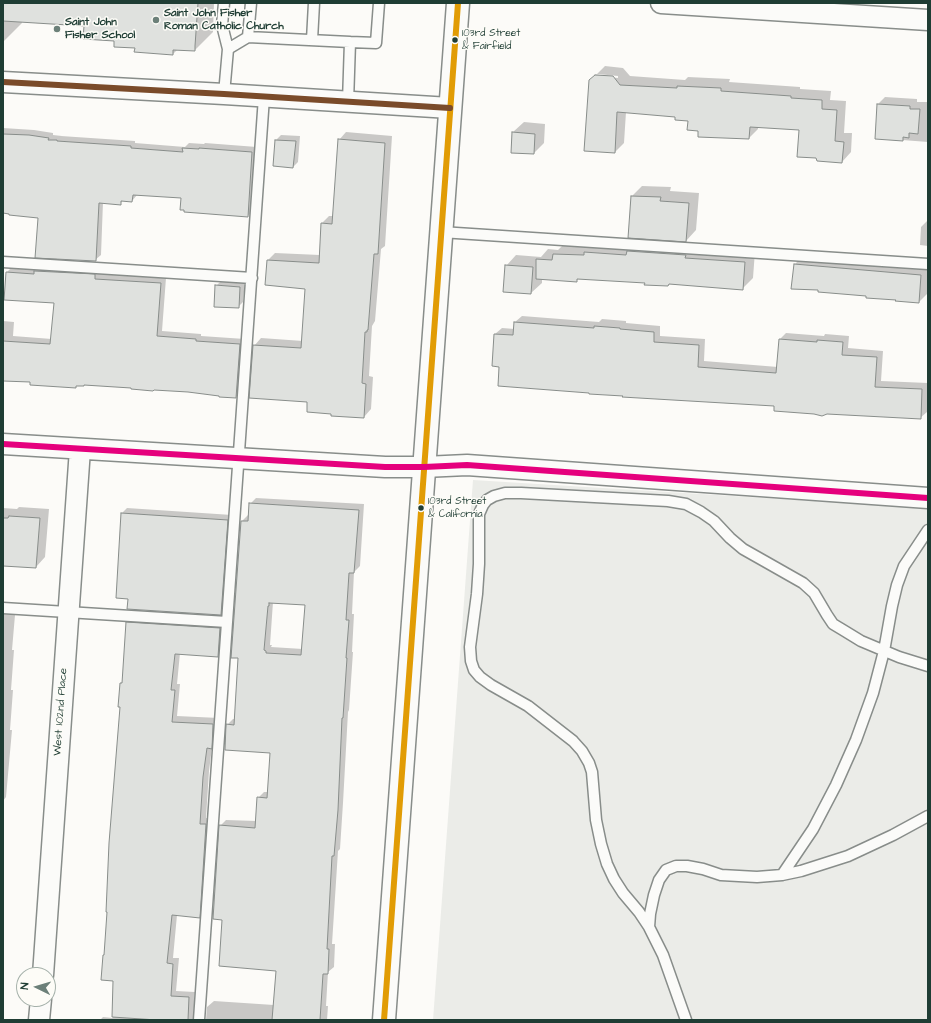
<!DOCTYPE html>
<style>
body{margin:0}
#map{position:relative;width:931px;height:1023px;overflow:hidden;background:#fcfbf8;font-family:"Architects Daughter",sans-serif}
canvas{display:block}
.frame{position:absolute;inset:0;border:4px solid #1f3d34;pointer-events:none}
.north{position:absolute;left:16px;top:967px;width:40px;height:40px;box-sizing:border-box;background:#fdfcf7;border:1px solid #a4b0a9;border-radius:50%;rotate:275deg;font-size:11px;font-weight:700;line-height:16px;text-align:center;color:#1f3d34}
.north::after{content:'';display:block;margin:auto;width:14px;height:18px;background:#6c8079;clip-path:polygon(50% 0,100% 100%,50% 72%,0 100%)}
</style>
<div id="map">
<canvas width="931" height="1023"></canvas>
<div class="frame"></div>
<div class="north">N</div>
</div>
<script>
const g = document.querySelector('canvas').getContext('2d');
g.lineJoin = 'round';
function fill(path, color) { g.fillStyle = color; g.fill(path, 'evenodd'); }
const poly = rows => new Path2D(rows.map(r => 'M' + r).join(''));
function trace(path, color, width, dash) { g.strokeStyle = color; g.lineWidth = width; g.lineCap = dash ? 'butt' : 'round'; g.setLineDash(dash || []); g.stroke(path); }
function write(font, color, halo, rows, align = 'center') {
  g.font = font + ' "Architects Daughter",sans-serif'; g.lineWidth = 3; g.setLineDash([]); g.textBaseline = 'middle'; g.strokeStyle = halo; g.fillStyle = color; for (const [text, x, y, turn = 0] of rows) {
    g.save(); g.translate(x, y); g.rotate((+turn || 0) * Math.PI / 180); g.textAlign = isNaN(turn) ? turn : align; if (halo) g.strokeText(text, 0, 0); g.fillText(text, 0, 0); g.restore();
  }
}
fill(poly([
 [473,480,928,508,928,1020,433,1020]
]), '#ebece8');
fill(poly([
 [3,3,214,3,213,32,195,50,178,49,173,54,135,51,136,47,115,40,85,25,22,22,22,23,3,42],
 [605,66,623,68,630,76,685,80,688,77,730,79,729,82,800,87,800,89,831,91,830,100,846,101,844,133,852,133,851,152,842,162,800,129,758,126,758,129,749,138,699,130,689,120,677,116,626,112,624,143,615,152,590,81],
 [597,74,618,76,618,78,597,76],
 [885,97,917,99,917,102,927,102,927,105,928,105,928,142,876,138,878,104],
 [524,122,545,124,544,143,534,153,513,132],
 [3,128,34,130,53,133,53,135,62,136,61,136,135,141,135,143,185,147,189,143,204,144,205,143,257,147,253,210,248,216,182,197,137,195,132,201,123,200,120,204,103,202,101,255,95,260,39,217,3,212],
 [346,132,392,136,385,246,381,249,375,321,372,326,369,376,373,377,371,409,364,417,332,413,308,401,254,346,261,338,303,341,306,288,268,260,275,253,320,255,322,223,329,216,334,216,339,140],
 [281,135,300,136,298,162,293,167,276,140],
 [642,186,671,187,670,191,699,193,696,230,686,241,632,196],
 [928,220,928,246,920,245,921,227],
 [564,244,755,251,753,278,743,288,670,284,668,285,646,282,579,278,576,281,542,279,542,283,531,293,504,291,506,266,516,255,541,257,548,249,558,250],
 [803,256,928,267,927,294,919,302,819,289,794,265],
 [12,267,100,269,100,274,166,278,162,331,201,334,201,336,245,339,241,391,236,397,188,391,3,380,3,321,14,322,13,336,52,339,55,302,7,272],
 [221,281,245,282,243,302,238,307,216,286],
 [522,316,599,322,602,319,626,321,626,323,660,326,660,336,705,339,704,361,778,367,780,339,786,333,824,336,825,334,849,336,848,348,883,351,881,381,928,383,928,409,927,409,927,412,920,418,775,405,500,366,495,334,502,328,515,329,515,322],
 [256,498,364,504,360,566,354,572,352,614,354,614,352,652,353,652,349,710,348,712,343,803,340,849,338,851,332,944,335,944,334,967,328,972,326,1006,328,1006,327,1020,206,1020,207,1007,214,1001,274,1005,277,970,223,919,220,826,226,820,257,821,258,798,264,792,269,792,272,752,227,725,233,719,235,719,239,657,242,521,248,515,250,515,250,504],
 [273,602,306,604,303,649,271,647,272,645,270,645],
 [19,507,49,509,45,557,36,567,3,565,3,508,17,509],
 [127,508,232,515,226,609,221,614,129,598,122,513],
 [3,614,15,615,12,650,14,650,11,690,13,690,10,730,12,730,6,797,3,801],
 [133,617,226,622,224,650,218,656,180,653,177,684,180,684,177,716,219,718,217,742,212,747,209,771,206,818,212,819,205,911,199,917,177,915,173,958,179,958,176,991,195,992,194,1000,199,1000,203,1020,100,1020,103,1017,113,1018,114,980,105,954,121,706,121,683,123,681,127,623]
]), '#0003');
const building = poly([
 [3,3,198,3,195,46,195,51,173,50,173,55,134,52,135,48,114,47,114,41,83,39,84,26,3,21,3,3],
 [595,75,613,76,620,85,677,88,677,86,721,88,721,91,791,96,791,98,822,100,822,109,837,110,835,141,844,142,842,163,817,161,816,158,797,157,799,130,750,127,749,139,698,137,698,131,687,130,688,121,675,120,675,117,617,112,615,153,584,151,589,80,595,75],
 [877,104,910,106,910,109,920,109,918,134,909,133,909,138,903,137,903,141,875,139,877,104],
 [512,132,535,134,534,154,511,153,512,132],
 [3,134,29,135,49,138,48,140,57,140,57,141,131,146,131,148,183,152,182,148,199,149,199,148,252,152,248,217,184,212,184,210,180,210,181,198,133,195,132,202,121,201,121,205,99,203,96,261,35,258,38,218,9,215,9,214,3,213,3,134],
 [338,139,385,143,378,254,374,254,368,330,367,330,367,332,365,332,362,383,366,384,364,418,331,416,331,414,307,412,307,402,249,398,253,345,301,348,305,289,265,285,267,260,319,263,321,223,332,224,338,139],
 [275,140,296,141,293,168,273,166,275,140],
 [631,196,661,197,660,201,689,203,686,242,628,238,631,196],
 [627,251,686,255,685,258,745,262,743,290,669,284,668,286,644,285,645,283,577,279,577,282,536,279,536,259,552,260,553,254,584,255,584,252,626,255,627,251],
 [794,264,921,275,919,303,895,301,896,300,866,298,866,296,818,292,818,290,791,289,794,264],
 [505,265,533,267,531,294,503,292,505,265],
 [34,271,95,274,95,279,161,283,157,336,196,339,196,341,240,344,236,398,219,397,219,396,188,392,154,390,153,391,131,389,131,388,84,385,84,386,76,386,76,388,30,385,30,382,3,381,3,341,50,344,54,303,4,300,6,272,34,274,34,271],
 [215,285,240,287,239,308,214,307,215,285],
 [514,322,594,328,594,326,620,328,620,329,654,332,654,342,699,345,698,367,776,373,779,339,817,342,817,340,843,342,842,355,877,357,875,387,922,389,921,419,827,414,822,416,814,414,774,411,774,406,622,397,623,396,589,394,589,393,498,386,499,367,492,366,494,334,513,335,514,322],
 [249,503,359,510,354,573,349,573,346,620,349,620,346,658,347,658,343,718,342,718,338,810,334,856,332,856,327,949,329,949,328,974,323,974,320,1020,272,1020,276,971,219,966,222,920,213,919,219,825,255,828,257,797,267,798,270,753,225,750,226,724,234,725,238,658,231,658,241,521,248,521,249,503],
 [269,603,305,605,301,655,266,653,266,651,264,650,268,606,269,606,269,603],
 [121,513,228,520,221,615,127,609,128,599,116,598,121,513],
 [9,516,40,518,36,568,3,566,3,518,8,518,9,516],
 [126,622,220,628,218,657,175,654,171,690,175,690,172,722,213,724,212,749,207,748,203,777,200,824,206,824,200,918,172,915,167,963,173,964,171,996,189,997,188,1020,157,1020,112,1017,113,981,101,980,103,955,104,955,107,912,106,912,109,843,120,707,118,707,120,683,122,683,126,622]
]);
fill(building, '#dfe1de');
trace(building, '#888d8a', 1);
const service = poly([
 [224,3,222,25,228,49],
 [251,3,248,37,350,42],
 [312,40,314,3],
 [224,94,228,49,248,37],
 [348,102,350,42,376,43,379,3],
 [441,232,928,264],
 [3,262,252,278],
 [3,608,227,622],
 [782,875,813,829,836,785,856,740,873,693,884,651,892,606,897,585,904,566,928,530],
 [649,927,650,914,654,895,659,880,666,870,676,866,687,866,703,869,721,875,757,877,782,875,801,871,848,856,893,835,928,816],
 [199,1020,264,97],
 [686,1020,663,955,649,927,639,912,623,893,614,879,607,864,601,844,596,820,592,772,589,763,582,751,573,741,528,706,491,685,480,677,474,670,471,661,470,647,477,594,479,564,479,514,483,505,487,500,494,496,505,493,521,493,668,501,686,504,701,512,714,521,730,538,743,549,766,562,803,583,814,593,827,615,833,624,843,630,861,641,899,657,928,666]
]);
const minor = poly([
 [661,3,928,20],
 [3,82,224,94,450,108],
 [3,444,385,467,424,467,467,465,928,498],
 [43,975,80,449],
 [39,1020,41,999]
]);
const secondary = poly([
 [384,1020,458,3]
]);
trace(service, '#888d8a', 13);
trace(minor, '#888d8a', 23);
trace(secondary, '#888d8a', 25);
trace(service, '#fbfbf9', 10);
trace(minor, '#fbfbf9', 20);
trace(secondary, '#fbfbf9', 22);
trace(poly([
 [384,1020,458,3]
]), '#e19c05', 6);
trace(poly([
 [3,82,224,94,450,108]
]), '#7a4b2a', 6);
trace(poly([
 [3,444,385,467,424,467,467,465,928,498]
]), '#e5007d', 6);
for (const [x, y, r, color] of [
 [156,20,4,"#6c8079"],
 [57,29,4,"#6c8079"],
 [455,40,3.5,"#1f3d34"],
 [421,508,3.5,"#1f3d34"]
]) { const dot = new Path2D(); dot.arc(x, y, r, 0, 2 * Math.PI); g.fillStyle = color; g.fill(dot); trace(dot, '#fdfcf7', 1.5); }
write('10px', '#1f3d34', '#fdfcf7', [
 ["103rd Street",462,34],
 ["& Fairfield",462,47],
 ["103rd Street",428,502],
 ["& California",428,515]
], 'left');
write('bold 11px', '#1f3d34', '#fdfcf7', [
 ["Saint John Fisher",164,14],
 ["Roman Catholic Church",164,27],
 ["Saint John",65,23],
 ["Fisher School",65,36]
], 'left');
write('11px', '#1f3d34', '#fdfcf7', [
 ["West 102nd Place",61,712,-86]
]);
</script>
